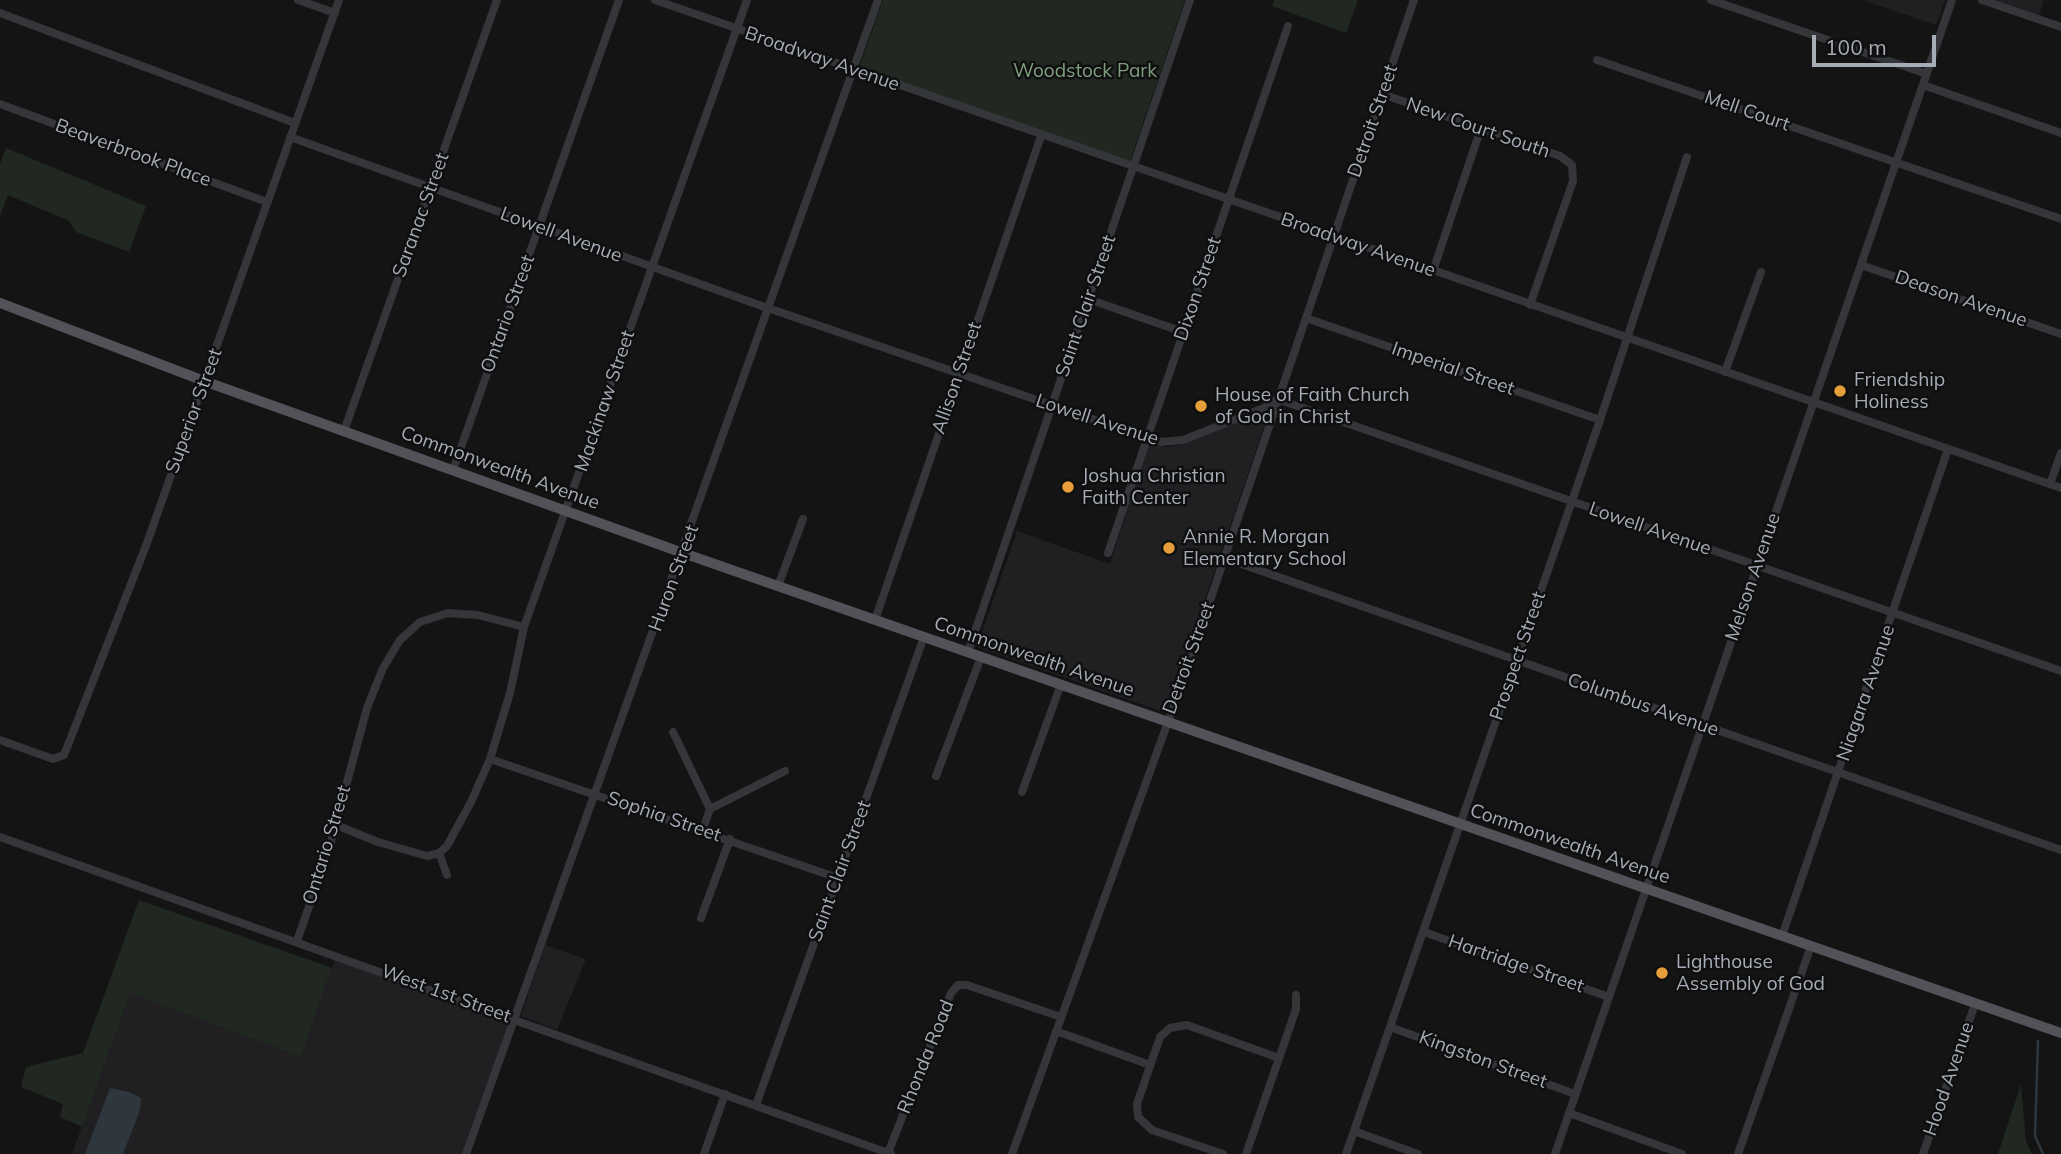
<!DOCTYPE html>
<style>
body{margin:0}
#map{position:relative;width:2061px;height:1154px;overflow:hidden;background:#141415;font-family:Mulish,sans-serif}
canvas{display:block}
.scale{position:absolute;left:1812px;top:35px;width:124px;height:32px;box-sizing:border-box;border:4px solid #a6acb5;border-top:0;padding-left:9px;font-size:21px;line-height:24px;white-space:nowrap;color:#a6acb5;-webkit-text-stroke:5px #0f0f10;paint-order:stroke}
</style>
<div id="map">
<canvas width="2061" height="1154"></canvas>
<div class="scale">100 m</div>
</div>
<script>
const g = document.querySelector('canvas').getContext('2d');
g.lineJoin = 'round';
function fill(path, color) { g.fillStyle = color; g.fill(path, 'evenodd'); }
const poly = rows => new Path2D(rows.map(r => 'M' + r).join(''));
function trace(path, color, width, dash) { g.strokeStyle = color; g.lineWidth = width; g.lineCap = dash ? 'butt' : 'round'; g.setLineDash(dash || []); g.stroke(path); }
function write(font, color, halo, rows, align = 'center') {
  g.font = font + ' Mulish,sans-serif'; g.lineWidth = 5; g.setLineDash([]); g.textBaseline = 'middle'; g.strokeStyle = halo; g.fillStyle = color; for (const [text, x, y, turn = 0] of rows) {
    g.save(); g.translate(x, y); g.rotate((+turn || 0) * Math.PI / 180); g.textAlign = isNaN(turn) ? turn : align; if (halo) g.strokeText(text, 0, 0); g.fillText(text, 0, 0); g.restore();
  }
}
fill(poly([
 [1862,0,1945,0,1936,25],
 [1992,0,2044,0,2039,16],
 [1270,409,1166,713,977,647,1017,531,1110,564,1149,442,1166,447,1178,446],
 [545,945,586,959,557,1030,521,1016],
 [335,959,509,1022,462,1154,72,1154,130,992,301,1057]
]), '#202022');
fill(poly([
 [883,0,1185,0,1130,161,859,68],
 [1274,0,1358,0,1346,33,1272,6],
 [6,148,146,206,129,252,76,232,69,221,8,195,0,216,0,164],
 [139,900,332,968,301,1057,130,993,82,1127,60,1117,63,1104,21,1087,26,1067,83,1053],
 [2021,1084,2026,1141,2032,1154,1998,1154]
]), '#202821');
fill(poly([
 [110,1088,129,1092,141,1098,140,1110,123,1154,85,1154]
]), '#2e373d');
trace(poly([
 [2038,1041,2035,1136,2043,1154]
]), '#2e373d', 2.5);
trace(poly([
 [298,0,335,13],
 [655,0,2061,488],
 [1711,0,1927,74],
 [1982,0,2061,27],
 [0,13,295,123],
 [1597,60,2061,219],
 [1923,85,2061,133],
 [1382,94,1560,156,1572,165,1573,181,1530,305],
 [0,104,267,202],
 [290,137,759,305,1148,438,1161,442,1183,440,1264,408,1277,399,2061,671],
 [1861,265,2061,334],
 [1433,271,1481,128],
 [1088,299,1183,332],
 [1306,318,1600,420],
 [1725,372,1761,272],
 [344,431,497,0],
 [453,470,619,0],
 [2050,484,2061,453],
 [1108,553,1288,26],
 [1224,558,2061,850],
 [778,586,803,519],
 [875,620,1041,136],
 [968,652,1190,0],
 [673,732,710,809],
 [0,740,53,759,64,755,68,745,147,543,339,0],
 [490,759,838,878],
 [936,776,981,657],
 [1022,792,1061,684],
 [336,825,378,842,427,856,439,853,447,846,471,802,490,759,510,693,524,627,747,0],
 [703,829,710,809,785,771],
 [0,837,891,1154],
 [439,853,447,875],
 [701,918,730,839],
 [1424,932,1609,997],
 [1782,936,1948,449],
 [297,941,329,849,367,708,383,668,400,640,420,622,448,613,478,615,524,627],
 [1390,1027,1575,1094],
 [1056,1031,1150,1065],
 [756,1105,924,637],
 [1569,1113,1682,1154],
 [1354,1131,1418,1154],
 [888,1153,951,993,958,985,967,985,1061,1017],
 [466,1154,878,0],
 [704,1154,725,1094],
 [1012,1154,1182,683,1414,0],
 [1223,1154,1152,1130,1138,1117,1137,1104,1160,1037,1170,1028,1187,1025,1279,1058],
 [1246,1154,1296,1009,1296,995],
 [1346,1154,1600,420,1687,157],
 [1555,1154,1952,0],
 [1738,1154,1811,946],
 [1923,1154,1975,1004]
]), '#35363a', 8);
trace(poly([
 [0,303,204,381,683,553,2061,1033]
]), '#515359', 10);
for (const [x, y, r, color] of [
 [1840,391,7,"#e69e3b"],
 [1201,406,7,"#e69e3b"],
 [1068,487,7,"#e69e3b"],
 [1169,548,7,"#e69e3b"],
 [1662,973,7,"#e69e3b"]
]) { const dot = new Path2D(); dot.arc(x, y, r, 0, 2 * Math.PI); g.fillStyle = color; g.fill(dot); trace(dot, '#0f0f10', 2.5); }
write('19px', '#a6acb5', '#0f0f10', [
 ["Broadway Avenue",822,59,19],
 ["Mell Court",1747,111,19],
 ["Detroit Street",1373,121,-71],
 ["New Court South",1478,128,19],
 ["Beaverbrook Place",133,153,20],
 ["Saranac Street",421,215,-70],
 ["Lowell Avenue",561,235,20],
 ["Broadway Avenue",1358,245,19],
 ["Dixon Street",1198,289,-71],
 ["Deason Avenue",1961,299,19],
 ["Saint Clair Street",1086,306,-71],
 ["Ontario Street",508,314,-70],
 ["Imperial Street",1453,369,19],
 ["Allison Street",957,378,-71],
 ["Mackinaw Street",605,401,-71],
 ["Superior Street",194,411,-70],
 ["Lowell Avenue",1097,420,18],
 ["Commonwealth Avenue",500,468,20],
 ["Lowell Avenue",1650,529,19],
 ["Melson Avenue",1753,577,-71],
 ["Huron Street",674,578,-70],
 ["Prospect Street",1518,656,-71],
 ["Commonwealth Avenue",1034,657,19],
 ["Detroit Street",1189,658,-70],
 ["Niagara Avenue",1866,693,-71],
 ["Columbus Avenue",1643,705,19],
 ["Sophia Street",664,817,19],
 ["Commonwealth Avenue",1570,844,19],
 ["Ontario Street",327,845,-73],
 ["Saint Clair Street",840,871,-70],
 ["Hartridge Street",1516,964,19],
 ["West 1st Street",446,994,20],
 ["Rhonda Road",926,1057,-68],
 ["Kingston Street",1483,1060,20],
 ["Hood Avenue",1949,1079,-71]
]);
write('19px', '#7f9f7e', '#0f0f10', [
 ["Woodstock Park",1085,71]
]);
write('19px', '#a6acb5', '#0f0f10', [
 ["Friendship",1854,380],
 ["Holiness",1854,402],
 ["House of Faith Church",1215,395],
 ["of God in Christ",1215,417],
 ["Joshua Christian",1082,476],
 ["Faith Center",1082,498],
 ["Annie R. Morgan",1183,537],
 ["Elementary School",1183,559],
 ["Lighthouse",1676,962],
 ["Assembly of God",1676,984]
], 'left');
</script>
